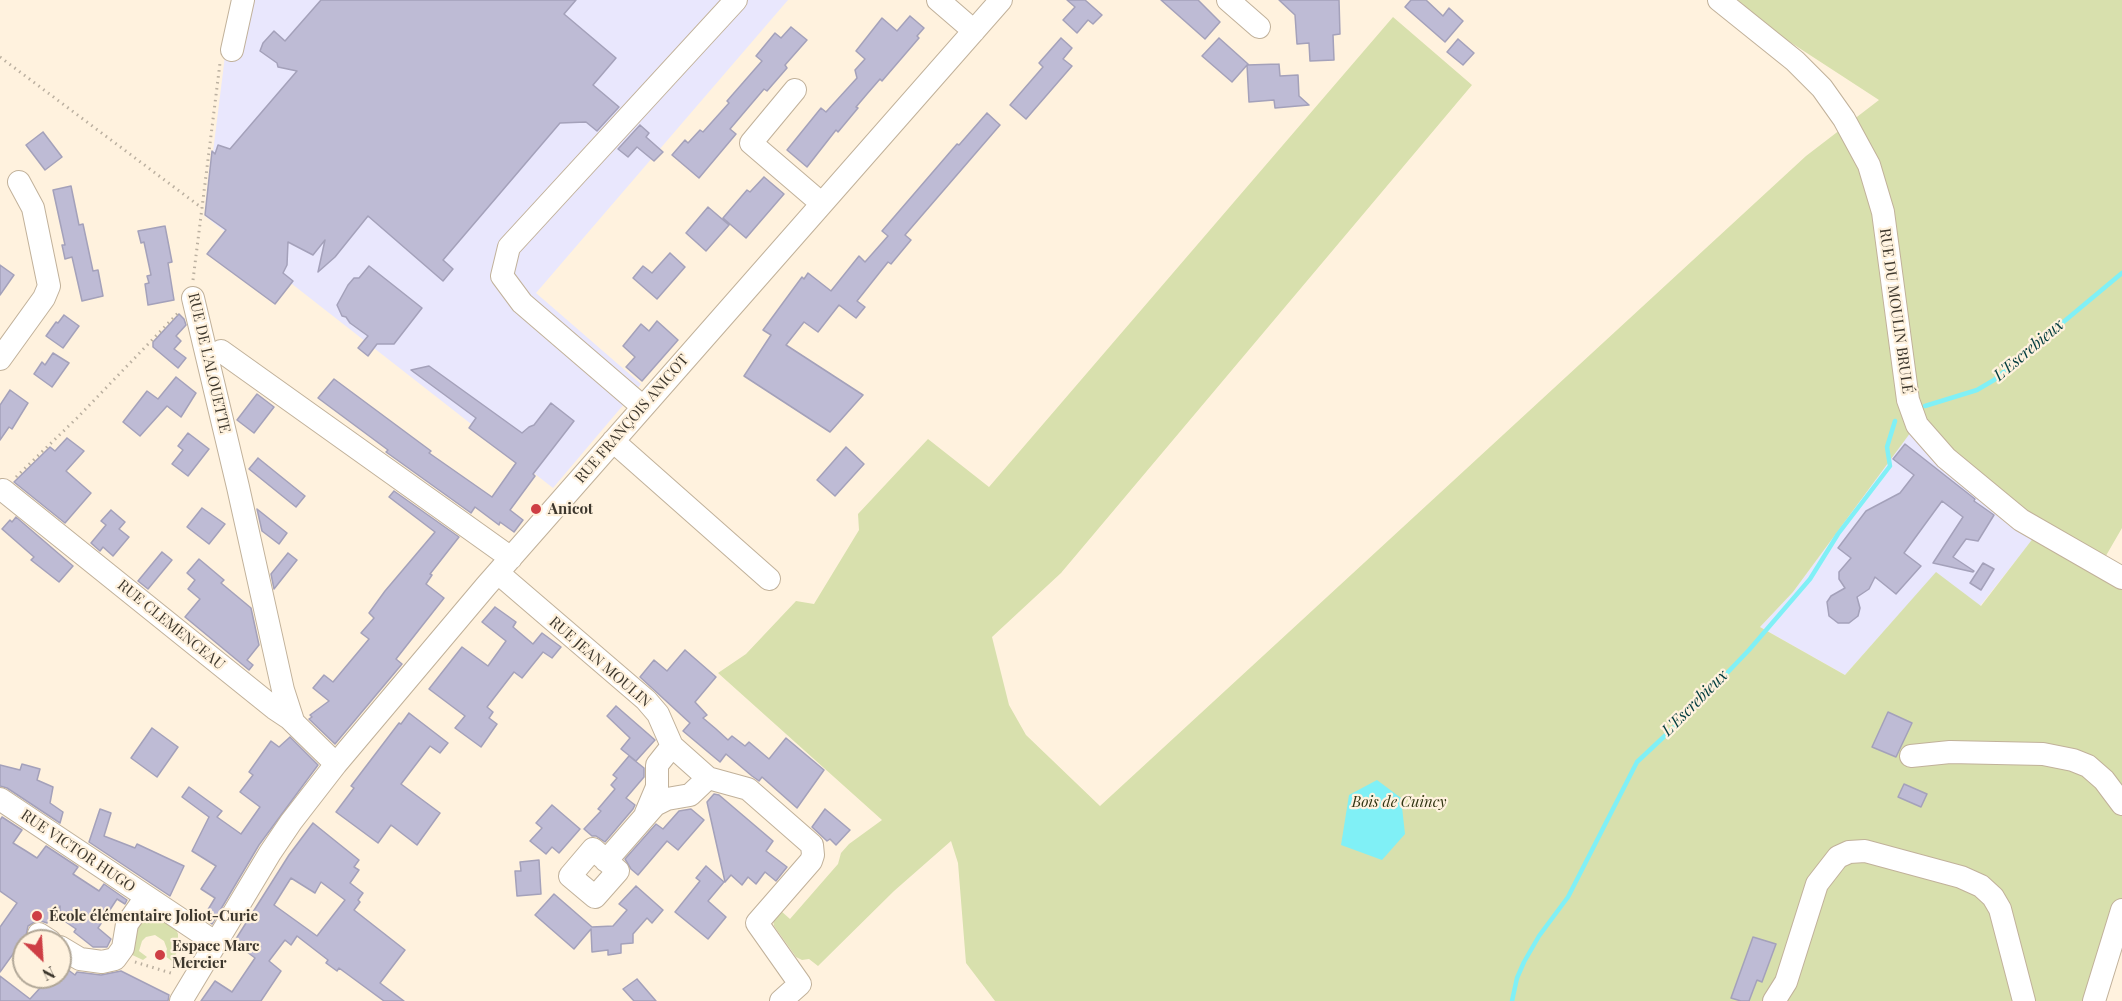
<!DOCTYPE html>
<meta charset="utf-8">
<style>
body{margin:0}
#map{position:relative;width:2122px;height:1001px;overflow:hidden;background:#fff2de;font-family:"Playfair Display",serif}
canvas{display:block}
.north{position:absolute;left:12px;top:929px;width:60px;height:60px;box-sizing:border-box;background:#fff2de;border:2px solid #b1a797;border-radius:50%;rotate:155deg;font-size:16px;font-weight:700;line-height:24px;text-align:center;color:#3d372d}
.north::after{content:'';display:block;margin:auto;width:21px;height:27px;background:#ce3f45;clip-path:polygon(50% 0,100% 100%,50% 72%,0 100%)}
</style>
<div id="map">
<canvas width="2122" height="1001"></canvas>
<div class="north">N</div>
</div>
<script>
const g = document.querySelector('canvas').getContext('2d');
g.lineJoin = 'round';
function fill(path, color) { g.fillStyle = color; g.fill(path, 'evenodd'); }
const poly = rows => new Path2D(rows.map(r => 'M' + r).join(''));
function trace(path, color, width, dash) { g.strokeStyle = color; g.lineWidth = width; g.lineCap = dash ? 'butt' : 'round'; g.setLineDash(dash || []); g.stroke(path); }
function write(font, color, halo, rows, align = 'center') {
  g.font = font + ' "Playfair Display",serif'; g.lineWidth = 4.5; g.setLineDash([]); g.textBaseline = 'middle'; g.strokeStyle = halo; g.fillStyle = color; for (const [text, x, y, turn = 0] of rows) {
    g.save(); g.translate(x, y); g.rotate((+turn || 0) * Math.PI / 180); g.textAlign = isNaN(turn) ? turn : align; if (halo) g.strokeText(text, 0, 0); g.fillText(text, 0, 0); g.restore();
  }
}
fill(poly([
 [232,0,788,0,536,293,641,384,553,488,205,216],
 [1919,420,2045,524,1980,606,1936,573,1845,675,1760,627,1793,592]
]), '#e9e7fd');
fill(poly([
 [1738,0,2122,0,2122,528,2096,573,2122,588,2122,944,2099,1001,995,1001,966,963,958,863,951,841,894,891,818,966,809,959,802,960,796,957,774,926,773,920,781,911,790,919,838,864,841,853,849,844,882,820,718,673,746,654,796,601,814,604,859,530,858,514,928,439,989,487,1393,17,1472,85,1061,573,992,637,1009,705,1026,735,1100,806,1806,156,1879,100,1773,31],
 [1919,421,2007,501,2044,524,1981,606,1936,572,1845,675,1760,627,1793,592],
 [152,913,176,929,178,934,178,950,172,961,165,956,167,949,164,941,155,935,146,937,142,941,139,951,147,957,143,960,128,953,129,932,143,917]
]), '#d8e0ad');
fill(poly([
 [1377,780,1401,798,1405,834,1382,860,1341,845,1349,795]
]), '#80f0f6');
trace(poly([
 [1925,406,1977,390,1994,380,2122,273],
 [1512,1001,1517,978,1524,962,1539,936,1568,897,1637,762,1687,715,1749,650,1810,579,1838,534,1890,466,1887,447,1895,421]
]), '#80f0f6', 4.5);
const building = poly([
 [321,0,576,0,564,14,616,58,593,85,619,107,597,131,586,122,560,123,443,260,453,269,443,281,368,216,335,257,318,272,325,240,313,255,288,242,287,265,283,273,293,281,275,304,207,254,226,230,205,215,212,151,215,154,218,145,230,149,297,71,278,67,277,63,260,51,263,43,274,31,285,41,321,0],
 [1067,0,1085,0,1102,15,1093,24,1088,20,1077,33,1063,20,1075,7,1067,0],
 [1161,0,1198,0,1220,22,1205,39,1161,0],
 [1279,0,1339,0,1340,34,1333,35,1334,60,1310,61,1309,43,1297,44,1295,15,1279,0],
 [1411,0,1426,0,1443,16,1449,8,1463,21,1445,42,1405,7,1411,0],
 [910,16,924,28,917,36,919,38,882,81,880,79,867,94,856,107,858,108,838,132,836,130,807,167,787,150,821,108,826,112,857,78,855,70,865,59,856,51,882,18,897,31,910,16],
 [791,27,807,40,785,65,787,68,767,91,764,89,730,129,736,134,699,178,672,155,685,140,688,143,700,130,703,132,729,103,727,101,762,61,756,56,775,33,781,38,791,27],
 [1061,38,1072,48,1063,59,1072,66,1026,119,1010,105,1043,67,1039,63,1061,38],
 [1219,38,1248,64,1232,82,1202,56,1219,38],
 [1458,39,1474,53,1463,65,1447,52,1458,39],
 [1279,64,1280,76,1298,75,1299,96,1309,105,1275,108,1274,100,1249,102,1247,65,1279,64],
 [987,113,1000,125,905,235,911,240,891,264,888,262,857,301,865,307,856,318,839,305,818,332,804,322,786,345,863,395,830,432,744,376,771,335,763,330,802,277,804,279,808,273,831,291,859,256,865,262,888,236,882,231,957,144,959,145,987,113],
 [640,125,649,133,646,137,663,152,654,161,637,147,628,157,618,149,640,125],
 [43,132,62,157,45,170,26,145,43,132],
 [764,177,784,194,746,238,723,218,747,190,750,192,764,177],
 [71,186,79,225,83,224,93,271,98,270,103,296,82,301,72,257,65,259,62,245,65,245,53,190,71,186],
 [708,207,729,225,706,251,686,233,708,207],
 [165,226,172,262,168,263,174,300,148,305,145,284,149,283,147,276,151,275,144,242,141,243,138,231,165,226],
 [670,253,685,267,657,299,633,278,643,266,652,273,670,253],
 [0,265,14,275,0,295,0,265],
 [369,266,422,308,394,344,377,344,368,356,358,348,368,336,350,323,346,317,342,316,337,305,348,285,354,278,359,278,369,266],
 [179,314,184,319,186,325,176,336,181,341,174,349,186,358,178,368,153,347,153,342,179,314],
 [64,315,79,326,63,348,46,336,56,322,58,323,64,315],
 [657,321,678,340,642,381,626,367,635,357,623,346,641,324,649,331,657,321],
 [53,353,69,363,52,387,34,374,42,362,45,365,53,353],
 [429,366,522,433,529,427,534,425,551,403,574,421,533,474,535,476,510,510,523,520,514,532,500,522,499,525,475,507,471,513,386,452,388,450,318,398,334,379,431,451,429,453,492,497,516,463,469,428,476,418,411,370,429,366],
 [176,377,196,393,181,417,167,406,140,436,123,422,147,391,158,399,176,377],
 [10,390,28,403,12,429,9,427,0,440,0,405,10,390],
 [257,394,274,407,254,433,237,420,257,394],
 [188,433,209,449,188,476,172,464,183,450,178,446,188,433],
 [67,438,84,451,66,471,91,493,65,523,14,482,50,447,55,451,67,438],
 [1905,444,1975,499,1974,501,1994,515,1978,541,1966,539,1953,557,1974,571,1973,572,1933,563,1963,517,1942,501,1904,553,1921,566,1896,594,1875,577,1869,589,1857,597,1860,608,1858,616,1849,623,1838,623,1829,616,1827,602,1831,596,1845,588,1839,579,1839,572,1851,558,1838,548,1866,511,1900,493,1914,475,1893,459,1905,444],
 [846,447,864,464,835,496,817,480,846,447],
 [258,458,305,496,296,507,249,469,258,458],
 [394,491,459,537,430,574,432,575,426,584,444,598,396,659,402,664,335,744,309,719,312,717,310,715,329,701,313,688,324,675,333,682,369,639,361,633,374,618,369,613,385,591,435,532,389,497,394,491],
 [202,508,225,524,209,544,187,527,202,508],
 [257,509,287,533,279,544,262,531,257,509],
 [111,510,125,522,119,529,129,537,113,556,103,547,100,551,91,543,106,525,101,521,111,510],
 [16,517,73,566,59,582,31,560,34,557,2,529,10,520,12,522,16,517],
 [162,552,172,560,148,589,138,581,162,552],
 [288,553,297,560,274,589,271,574,288,553],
 [199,559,224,580,221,583,251,608,259,645,247,660,253,665,249,670,185,617,200,599,188,589,195,580,187,573,199,559],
 [1983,563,1994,569,1981,590,1970,583,1983,563],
 [495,607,516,622,513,627,533,644,542,633,561,647,552,658,543,652,522,678,514,672,487,707,493,712,489,718,497,724,481,747,455,728,465,716,429,689,462,647,488,666,506,641,482,622,495,607],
 [685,650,716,677,695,702,707,715,703,718,716,729,728,740,732,736,745,746,749,742,769,759,786,738,824,770,797,808,762,777,759,781,752,776,726,754,720,762,683,731,690,723,640,677,654,660,667,671,685,650],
 [616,706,655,740,636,761,621,749,630,738,607,716,616,706],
 [1888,712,1912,723,1896,757,1872,747,1888,712],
 [409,713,448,743,440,753,430,746,401,784,440,813,417,845,391,825,378,843,336,812,354,788,351,786,399,723,401,724,409,713],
 [152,728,178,747,157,777,131,758,152,728],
 [290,737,318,765,259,845,212,924,203,918,215,898,201,889,216,866,192,851,209,817,182,797,189,787,222,811,217,817,241,834,260,807,240,792,253,775,249,772,271,741,279,747,290,737],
 [629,756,644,768,644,777,626,798,635,805,633,809,605,842,596,836,592,836,584,829,601,811,598,809,615,789,611,785,617,778,613,775,629,756],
 [22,764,40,769,37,780,53,787,50,803,63,812,60,823,7,788,0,786,0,765,20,770,22,764],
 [1904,784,1927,794,1921,807,1898,797,1904,784],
 [714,794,719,795,773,841,766,851,787,867,776,881,765,872,756,884,748,877,742,885,731,875,725,882,707,802,714,794],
 [552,805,580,829,559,853,552,847,546,854,530,841,542,828,536,823,552,805],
 [100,809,111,813,104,836,135,848,137,844,184,866,170,896,89,842,100,809],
 [691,809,704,820,678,850,667,841,638,875,631,869,625,859,656,824,663,829,679,811,691,809],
 [825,809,850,830,836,845,830,839,827,841,812,827,825,809],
 [2,817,22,830,13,843,26,851,37,858,46,846,78,867,73,874,99,891,104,884,127,900,125,904,117,899,98,928,111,939,107,947,93,947,74,932,76,929,60,918,60,906,47,923,38,920,28,926,26,936,0,972,0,927,17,903,0,891,0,820,2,817],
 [313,823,359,860,354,867,359,870,350,883,363,893,358,900,360,902,354,910,405,950,380,983,404,1001,384,1001,339,968,337,971,326,963,328,960,297,936,291,945,285,940,269,961,281,971,261,1001,201,1001,215,981,232,992,255,958,234,942,289,855,313,823],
 [291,878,315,893,321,882,345,900,317,936,274,905,291,878],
 [539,860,541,894,517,896,515,871,521,871,520,862,539,860],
 [706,866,724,882,708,901,726,917,708,939,675,912,700,881,696,878,706,866],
 [636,886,663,910,652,923,647,918,633,934,633,943,621,944,621,953,608,955,608,950,592,952,591,929,574,949,535,915,554,894,592,927,613,926,627,910,619,904,636,886],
 [1753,937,1776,944,1762,982,1757,980,1749,1001,1741,1001,1731,998,1753,937],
 [60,964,75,975,77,972,101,975,121,971,169,995,168,1001,0,1001,0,976,30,999,50,977,60,977,60,964],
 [637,979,656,1001,634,1001,623,989,637,979]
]);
fill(building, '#bebbd5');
trace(building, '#a4a1ba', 1.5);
const minor = poly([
 [938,0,974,31],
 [1228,0,1259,27],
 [1719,0,1795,61,1822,88,1844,119,1869,165,1883,212,1908,400,1917,425,1946,458,2021,520,2122,578],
 [232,50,243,0],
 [795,90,751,143,821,203],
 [193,298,238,487,283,690,293,721],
 [221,351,511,558],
 [0,359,44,298,49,286,33,208,19,182],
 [643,407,522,303,502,276,509,247,736,0],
 [613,441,769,579],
 [3,490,274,708,289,718,336,764],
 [498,573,646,700,658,714,672,746,708,778,748,789,812,845,813,855,811,861,757,923,800,984,781,1001],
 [1911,756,1950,752,2043,754,2073,760,2088,766,2104,780,2122,804],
 [0,799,216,943],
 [646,813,657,787,657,765,672,746],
 [593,849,618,871,595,897,570,876,593,849],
 [606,861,655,805,667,799,690,795,708,778],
 [39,934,50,941],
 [60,947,80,959,102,962,115,959,123,948,127,924,146,897],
 [181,1001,270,853,291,822,336,764,486,586,1001,0],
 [1774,1001,1786,982,1817,884,1838,857,1849,852,1865,851,1961,877,1981,886,1993,897,2000,909,2024,1001],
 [2094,1001,2122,910]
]);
trace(minor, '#c1b19a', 24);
trace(poly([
 [0,57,202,208],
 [193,280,220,63],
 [16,477,78,417,178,313],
 [135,962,174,974]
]), '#bbb0a0', 3, [1.5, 4.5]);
trace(minor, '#fff', 22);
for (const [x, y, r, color] of [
 [536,509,6,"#ce3f45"],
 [37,916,6,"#ce3f45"],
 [160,955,6,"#ce3f45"]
]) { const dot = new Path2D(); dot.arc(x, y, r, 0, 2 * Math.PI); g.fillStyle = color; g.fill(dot); trace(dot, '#fff2de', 2); }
write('15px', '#3d372d', '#fff2de', [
 ["RUE DU MOULIN BRULÉ",1896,311,82],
 ["RUE DE L'ALOUETTE",209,363,77],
 ["RUE FRANÇOIS ANICOT",632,419,-49],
 ["RUE CLEMENCEAU",171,625,39],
 ["RUE JEAN MOULIN",600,662,41],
 ["RUE VICTOR HUGO",78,851,34]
]);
write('bold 15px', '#3d372d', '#fff2de', [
 ["Anicot",548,509],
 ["École élémentaire Joliot-Curie",49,916],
 ["Espace Marc",172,946],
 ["Mercier",172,963]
], 'left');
write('italic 15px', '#313513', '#fff2de', [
 ["Bois de Cuincy",1399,802]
]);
write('italic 16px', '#023b3e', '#fff2de', [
 ["L'Escrebieux",2029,350,-40],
 ["L'Escrebieux",1695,703,-45]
]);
</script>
